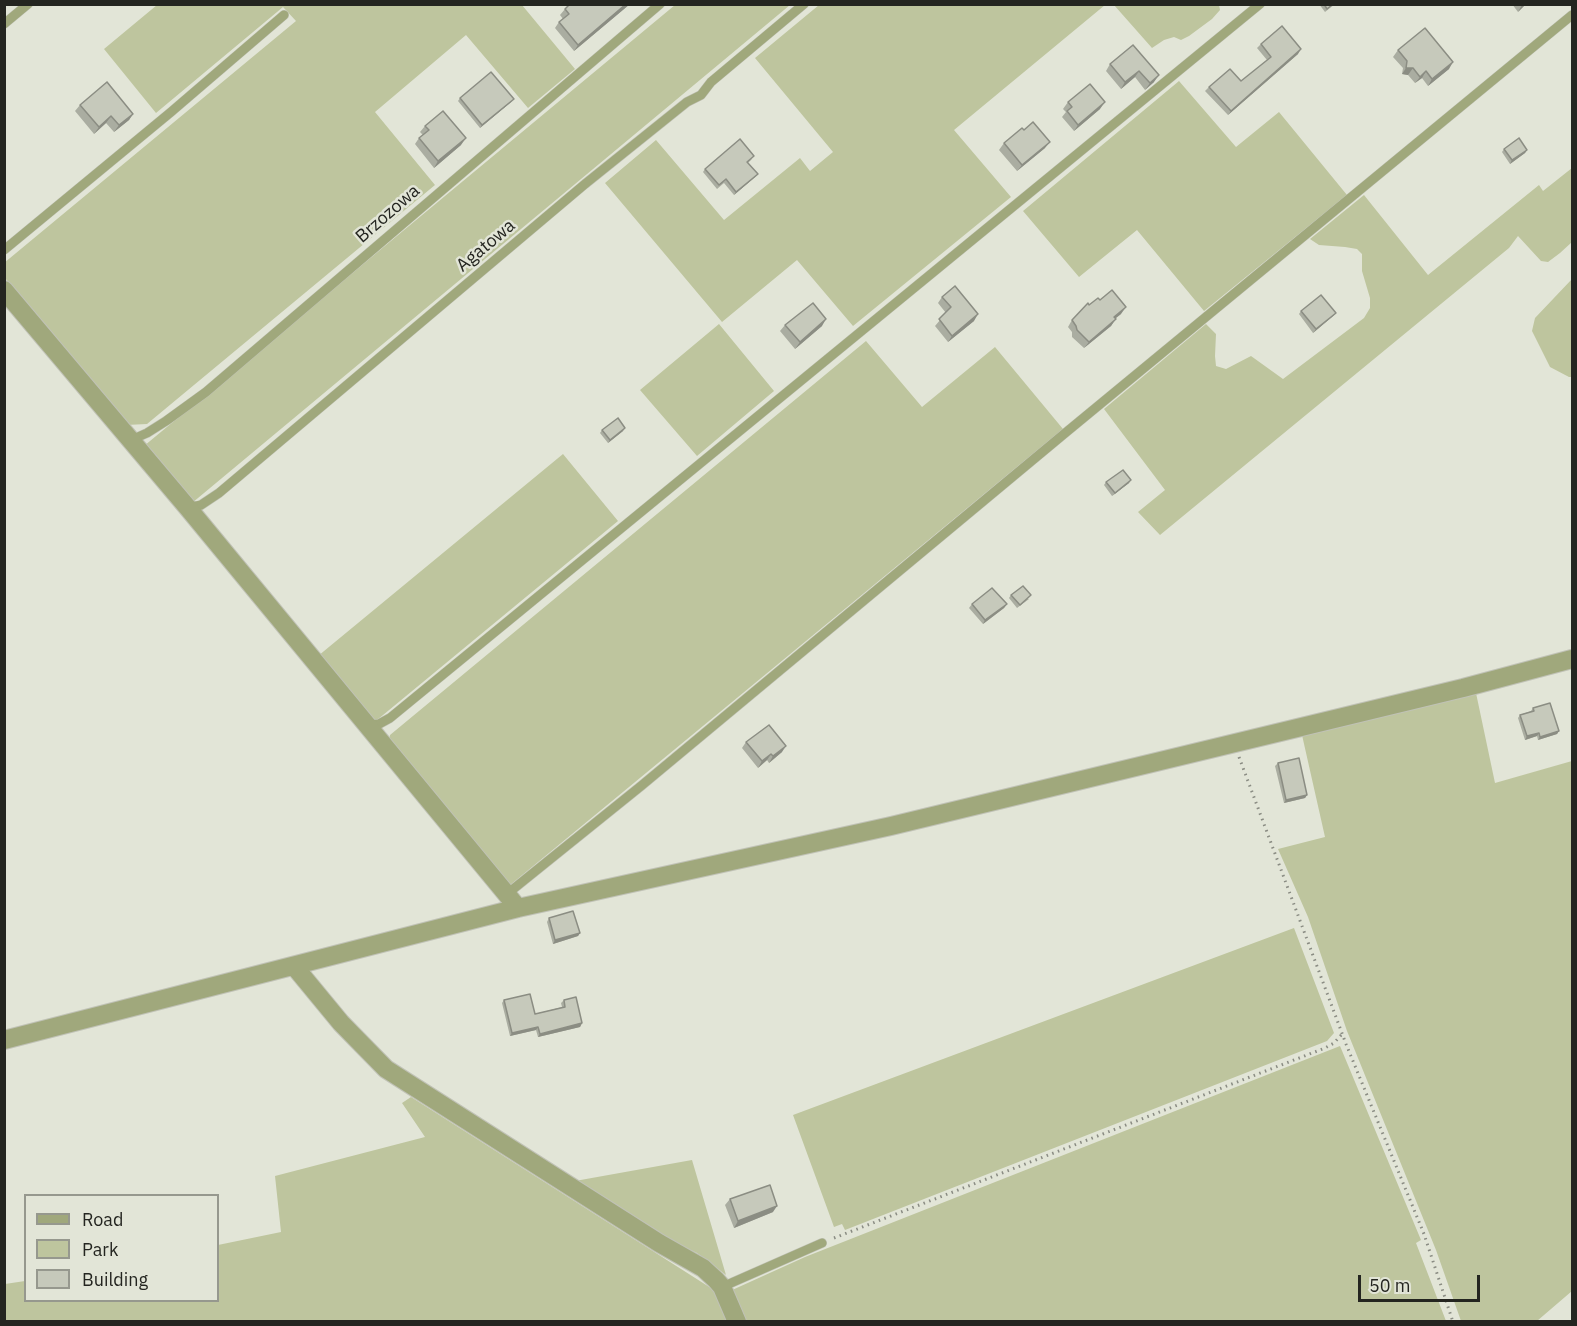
<!DOCTYPE html>
<style>
body{margin:0}
#map{position:relative;width:1577px;height:1326px;overflow:hidden;background:#e2e5d7;font-family:"IBM Plex Sans",sans-serif}
canvas{display:block}
.frame{position:absolute;inset:0;border:6px solid #242520;pointer-events:none}
.legend{position:absolute;left:24px;top:1194px;width:195px;height:108px;box-sizing:border-box;background:#e2e5d7;border:2px solid #96988e;margin:0;padding:8px 10px;list-style:none;font-size:18px;color:#242520}
.legend li{display:flex;align-items:center;gap:12px;height:30px}
.legend b{width:30px;border:2px solid #96988e}
.scale{position:absolute;left:1358px;top:1275px;width:122px;height:27px;box-sizing:border-box;border:3px solid #242520;border-top:0;padding-left:8px;font-size:18px;line-height:21px;white-space:nowrap;color:#242520;-webkit-text-stroke:4px #e2e5d7;paint-order:stroke}
</style>
<div id="map">
<canvas width="1577" height="1326"></canvas>
<div class="frame"></div>
<ul class="legend">
<li><b style="height:8px;background:#a0a87c"></b>Road</li>
<li><b style="height:16px;background:#bec59e"></b>Park</li>
<li><b style="height:16px;background:#c6c9bb"></b>Building</li>
</ul>
<div class="scale">50 m</div>
</div>
<script>
const g = document.querySelector('canvas').getContext('2d');
g.lineJoin = 'round';
function fill(path, color) { g.fillStyle = color; g.fill(path, 'evenodd'); }
const poly = rows => new Path2D(rows.map(r => 'M' + r).join(''));
function trace(path, color, width, dash) { g.strokeStyle = color; g.lineWidth = width; g.lineCap = dash ? 'butt' : 'round'; g.setLineDash(dash || []); g.stroke(path); }
function write(font, color, halo, rows, align = 'center') {
  g.font = font + ' "IBM Plex Sans",sans-serif'; g.lineWidth = 5; g.setLineDash([]); g.textBaseline = 'middle'; g.strokeStyle = halo; g.fillStyle = color; for (const [text, x, y, turn = 0] of rows) {
    g.save(); g.translate(x, y); g.rotate((+turn || 0) * Math.PI / 180); g.textAlign = isNaN(turn) ? turn : align; if (halo) g.strokeText(text, 0, 0); g.fillText(text, 0, 0); g.restore();
  }
}
fill(poly([
 [157,5,522,5,575,69,528,108,466,35,375,112,435,185,147,424,126,425,5,278,4,263,296,21,283,7,156,113,104,49],
 [675,5,790,5,192,503,144,446],
 [819,5,1105,5,954,130,1011,197,853,326,797,260,722,322,605,183,656,140,724,220,800,158,810,171,833,152,755,58],
 [1114,5,1219,5,1220,10,1212,19,1189,36,1181,40,1174,37,1164,40,1152,48],
 [1179,81,1236,147,1279,112,1347,195,1204,311,1137,230,1079,277,1023,211],
 [1572,168,1572,242,1560,253,1548,262,1541,261,1518,236,1509,248,1160,535,1138,512,1165,490,1104,409,1206,324,1216,334,1215,356,1216,366,1226,369,1251,356,1283,379,1364,318,1370,308,1370,298,1362,271,1362,254,1357,249,1345,247,1319,245,1310,239,1364,195,1428,275,1539,185,1543,191],
 [1572,279,1572,377,1569,377,1550,367,1532,331,1535,318],
 [719,324,774,391,697,456,640,390],
 [866,341,922,407,995,347,1063,429,509,886,389,742,390,735],
 [563,454,618,521,377,720,370,719,318,656],
 [1476,693,1495,783,1572,761,1572,1291,1537,1321,1461,1321,1436,1250,1347,1031,1308,917,1278,849,1325,837,1302,735],
 [1294,928,1334,1033,1327,1041,845,1230,842,1224,834,1227,793,1115],
 [1340,1046,1421,1240,1416,1243,1446,1321,744,1322,730,1291,805,1257],
 [411,1097,714,1290,728,1322,5,1322,5,1284,25,1281,26,1300,218,1300,218,1245,281,1232,275,1176,425,1137,402,1103],
 [692,1160,726,1275,697,1253,660,1236,575,1181]
]), '#bec59e');
const lane = poly([
 [4,24,28,4],
 [4,250,171,112,284,15],
 [131,440,147,433,166,421,206,392,660,4],
 [188,508,201,505,219,493,585,184,687,102,701,95,711,82,804,4],
 [368,725,379,724,390,718,1260,4],
 [507,894,641,786,1064,434,1572,15],
 [722,1287,822,1243]
]);
const street = poly([
 [4,290,188,508,518,908],
 [294,966,341,1023,386,1069,659,1243,703,1268,716,1280,722,1287,737,1322],
 [4,1040,518,908,891,826,1463,688,1572,659]
]);
trace(lane, '#c0c2b6', 10);
trace(street, '#c0c2b6', 20);
trace(poly([
 [1239,757,1346,1044,1424,1234,1453,1322],
 [834,1238,1325,1048,1334,1043,1343,1033]
]), '#8a8c83', 3, [1.5, 4.5]);
trace(lane, '#a0a87c', 9);
trace(street, '#a0a87c', 18);
fill(poly([
 [630,4,574,51,555,28,559,22,563,19,560,15,565,9],
 [1319,4,1335,4,1325,12],
 [1512,4,1526,4,1518,12],
 [1261,44,1298,54,1228,115,1205,91,1209,87,1241,81,1267,60,1257,48],
 [1133,45,1154,82,1145,90,1135,77,1121,89,1106,71,1110,64],
 [1398,50,1449,69,1428,86,1422,78,1415,83,1408,75,1402,74,1403,68,1393,57],
 [460,98,511,102,480,128,458,101],
 [1068,102,1100,109,1074,131,1062,117,1066,112,1063,109],
 [80,105,133,114,129,120,114,132,106,123,94,134,75,111],
 [425,126,461,145,434,168,415,144,419,138,423,135,420,132],
 [1004,143,1045,148,1017,171,999,150],
 [1504,149,1527,150,1525,153,1510,164,1502,152],
 [752,159,748,163,758,174,755,177,734,195,724,183,717,189,703,172,705,169],
 [942,297,974,321,948,342,935,326,946,313,938,303],
 [1100,300,1121,314,1115,319,1111,326,1084,348,1072,337,1072,332,1068,327,1072,320,1089,305],
 [1301,311,1336,313,1333,316,1313,333,1299,314],
 [785,325,822,326,795,349,780,331],
 [602,430,623,431,608,443,600,433],
 [1106,482,1129,483,1112,496,1104,485],
 [1011,595,1029,599,1017,608,1009,598],
 [972,604,1007,604,1004,608,983,624,969,608],
 [1533,708,1559,731,1557,734,1538,740,1537,736,1525,740,1518,718,1520,715,1531,711],
 [746,742,782,752,769,763,767,760,758,768,742,748],
 [1278,763,1307,795,1305,798,1284,803,1275,766],
 [549,918,580,933,578,936,553,944,547,922],
 [504,1000,535,1014,562,1007,561,1003,564,1000,582,1023,580,1027,538,1037,536,1030,510,1036,502,1003],
 [730,1199,773,1212,734,1228,725,1205]
]), '#aaada1');
fill(poly([
 [626,4,630,4,574,51,578,45],
 [1523,4,1526,4,1518,12,1522,5],
 [1301,49,1298,54,1228,115,1231,111],
 [1453,62,1449,69,1428,86,1432,79],
 [1406,68,1413,68,1408,75,1402,74],
 [1139,71,1135,77,1121,89,1125,82],
 [1426,71,1422,78,1415,83,1420,77],
 [1159,75,1154,82,1145,90,1150,83],
 [514,99,511,102,480,128,482,125],
 [1105,102,1100,109,1074,131,1078,125],
 [133,114,129,120,114,132,119,125],
 [111,116,106,123,94,134,99,127],
 [466,138,461,145,434,168,438,161],
 [1050,142,1045,148,1017,171,1022,165],
 [1527,150,1525,153,1510,164,1512,160],
 [758,174,755,177,734,195,736,192],
 [1126,307,1121,314,1109,323,1114,317],
 [1336,313,1333,316,1313,333,1316,329],
 [978,314,974,321,948,342,952,336],
 [826,319,822,326,795,349,800,342],
 [1116,319,1111,326,1084,348,1089,342],
 [625,428,623,431,608,443,610,440],
 [1131,480,1129,483,1112,496,1115,493],
 [1007,604,1004,608,983,624,985,620],
 [1559,731,1557,734,1538,740,1540,737],
 [1539,733,1537,736,1525,740,1527,736],
 [786,746,782,752,769,763,773,756],
 [771,754,767,760,758,768,762,761],
 [1307,795,1305,798,1284,803,1286,800],
 [580,933,578,936,553,944,555,940],
 [582,1023,580,1027,538,1037,540,1034],
 [538,1027,536,1030,510,1036,512,1033],
 [777,1206,773,1212,734,1228,738,1221]
]), '#8b8d83');
const building = poly([
 [570,4,626,4,578,45,559,22,569,14,565,9,570,4],
 [1324,4,1333,4,1327,9,1324,4],
 [1282,26,1301,49,1231,111,1209,87,1230,69,1241,81,1271,57,1261,44,1282,26],
 [1425,28,1453,62,1432,79,1426,71,1420,77,1413,68,1406,68,1407,61,1398,50,1425,28],
 [1133,45,1159,75,1150,83,1139,71,1125,82,1110,64,1133,45],
 [491,72,514,99,482,125,460,98,491,72],
 [107,82,133,114,119,125,111,116,99,127,80,105,107,82],
 [1090,84,1105,102,1078,125,1067,111,1072,107,1068,102,1090,84],
 [443,111,466,138,438,161,419,138,429,130,425,126,443,111],
 [1033,122,1050,142,1022,165,1004,143,1022,128,1024,130,1033,122],
 [1519,138,1527,150,1512,160,1504,149,1519,138],
 [740,139,754,156,747,162,758,174,736,192,726,179,719,185,705,169,740,139],
 [955,286,978,314,952,336,939,319,951,307,942,297,955,286],
 [1112,290,1126,307,1114,317,1116,319,1089,342,1077,330,1076,326,1072,320,1088,303,1089,305,1098,298,1100,300,1112,290],
 [1321,295,1336,313,1316,329,1301,311,1321,295],
 [813,303,826,319,800,342,785,325,813,303],
 [618,418,625,428,610,440,602,430,618,418],
 [1123,470,1131,480,1115,493,1106,482,1123,470],
 [1023,586,1031,595,1020,605,1011,595,1023,586],
 [992,588,1007,604,985,620,972,604,992,588],
 [1550,703,1559,731,1540,737,1539,733,1527,736,1520,715,1534,711,1533,708,1550,703],
 [769,725,786,746,773,756,771,754,762,761,746,742,769,725],
 [1299,758,1307,795,1286,800,1278,763,1299,758],
 [573,911,580,933,555,940,549,918,573,911],
 [530,994,535,1014,565,1007,564,1000,576,997,582,1023,540,1034,538,1027,512,1033,504,1000,530,994],
 [770,1185,777,1206,738,1221,730,1199,770,1185]
]);
fill(building, '#c6c9bb');
trace(building, '#8b8d83', 1.5);
write('18px', '#242520', '#e2e5d7', [
 ["Brzozowa",388,214,-41],
 ["Agatowa",486,246,-40]
]);
</script>
